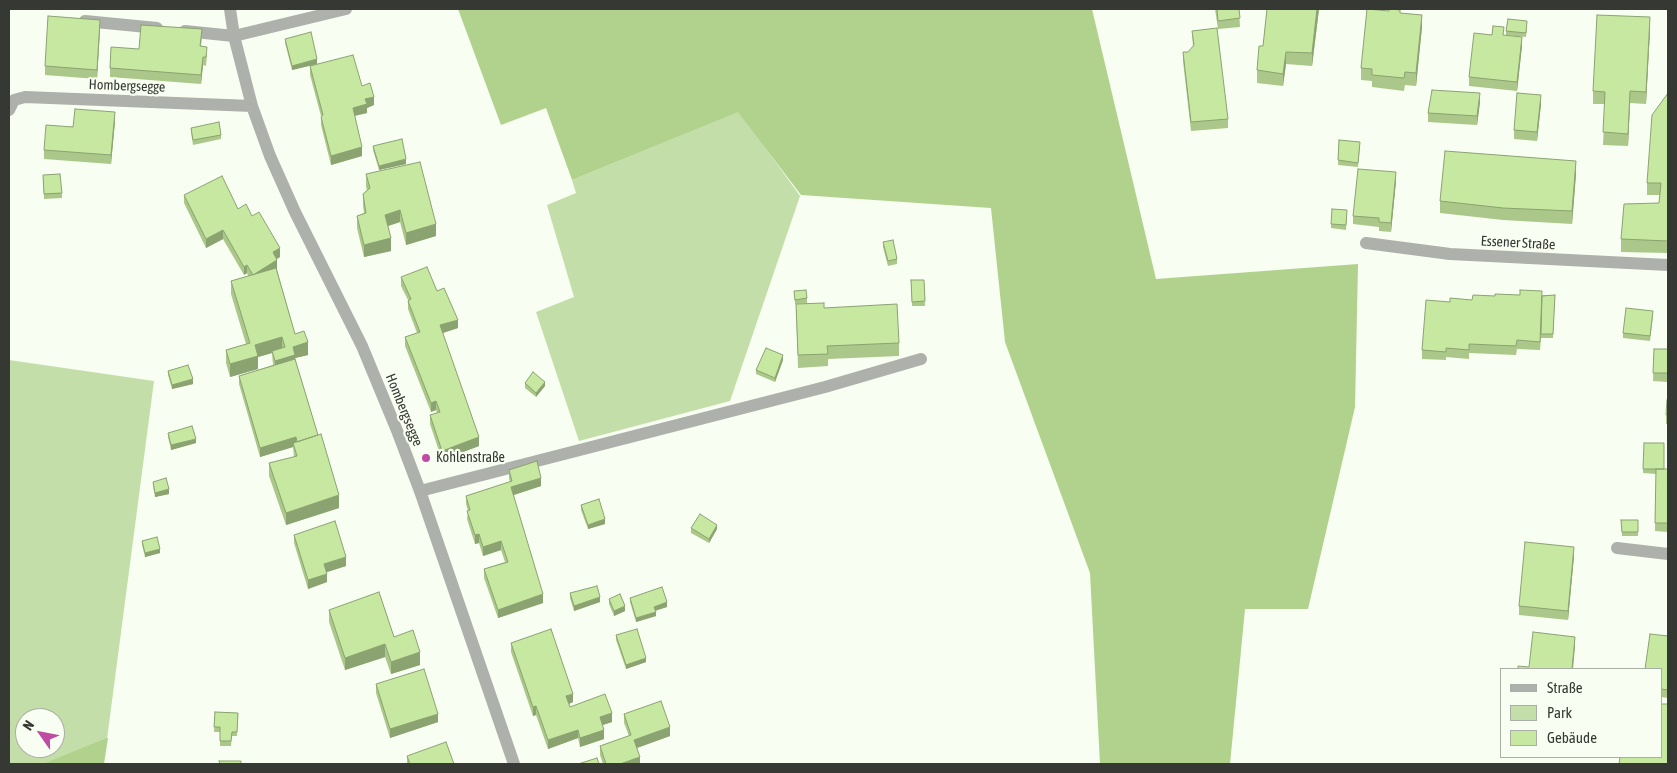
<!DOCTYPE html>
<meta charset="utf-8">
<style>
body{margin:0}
#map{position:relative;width:1677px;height:773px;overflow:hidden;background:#f8fef1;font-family:"Asap Condensed",sans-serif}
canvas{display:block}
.frame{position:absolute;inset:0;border:10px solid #363833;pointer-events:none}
.legend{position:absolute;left:1500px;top:668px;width:162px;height:90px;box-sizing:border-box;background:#f8fef1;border:1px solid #aaafa5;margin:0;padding:6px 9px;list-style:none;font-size:15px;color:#363833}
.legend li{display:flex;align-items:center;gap:10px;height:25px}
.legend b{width:25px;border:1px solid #aaafa5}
.north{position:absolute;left:15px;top:708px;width:50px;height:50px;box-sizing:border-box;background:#f8fef1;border:1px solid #aaafa5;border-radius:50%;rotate:303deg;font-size:14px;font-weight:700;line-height:20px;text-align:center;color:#363833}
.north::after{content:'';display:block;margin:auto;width:18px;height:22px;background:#c14ba3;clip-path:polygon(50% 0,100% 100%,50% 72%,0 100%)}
</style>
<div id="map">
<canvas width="1677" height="773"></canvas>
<div class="frame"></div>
<ul class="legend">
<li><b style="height:6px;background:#adb0ab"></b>Straße</li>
<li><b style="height:14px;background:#c4dea9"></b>Park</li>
<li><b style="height:14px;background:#c7e8a1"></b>Gebäude</li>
</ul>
<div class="north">N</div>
</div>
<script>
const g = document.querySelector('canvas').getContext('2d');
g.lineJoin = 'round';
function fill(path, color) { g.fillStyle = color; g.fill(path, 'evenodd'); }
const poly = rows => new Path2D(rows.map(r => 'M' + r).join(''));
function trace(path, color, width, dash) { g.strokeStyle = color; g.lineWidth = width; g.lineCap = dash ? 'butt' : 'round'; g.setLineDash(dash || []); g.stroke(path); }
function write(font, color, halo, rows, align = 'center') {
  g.font = font + ' "Asap Condensed",sans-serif'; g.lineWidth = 4.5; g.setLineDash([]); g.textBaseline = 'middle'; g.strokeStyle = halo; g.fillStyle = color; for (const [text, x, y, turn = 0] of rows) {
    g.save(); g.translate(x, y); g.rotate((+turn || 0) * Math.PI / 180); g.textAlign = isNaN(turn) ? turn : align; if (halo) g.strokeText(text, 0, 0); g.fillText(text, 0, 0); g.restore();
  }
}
fill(poly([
 [739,111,800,196,730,401,579,441,536,312,574,297,547,205,576,193,572,180],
 [9,360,154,381,107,739,42,764,9,764],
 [25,718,55,718,55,748,25,748]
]), '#c4dea9');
fill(poly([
 [458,9,1092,9,1156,279,1358,264,1355,407,1308,609,1245,609,1230,764,1100,764,1090,573,1005,342,991,208,801,195,738,112,572,180,546,108,501,125],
 [108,738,104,764,42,764,107,738]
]), '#b1d28d');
trace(poly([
 [85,21,157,28],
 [185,31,234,36],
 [1366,243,1450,254,1668,265],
 [420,491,825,387,921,359],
 [1617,548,1668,554]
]), '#adb0ab', 12);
trace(poly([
 [230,9,234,36,252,106,270,156,295,212,362,346,398,433,420,491,514,764],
 [234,36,346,9],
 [9,110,14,100,25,97,252,106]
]), '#adb0ab', 12);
fill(poly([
 [1215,9,1239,9,1240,27,1218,29],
 [1267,9,1319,9,1312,66,1286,64,1283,86,1257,83,1257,70,1263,46],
 [1400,13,1422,27,1416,86,1405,85,1404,91,1372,87,1372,81,1361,80,1361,68],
 [1527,25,1526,37,1506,35,1506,31],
 [100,29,97,79,45,75,45,66],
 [1650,30,1646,104,1630,103,1628,146,1603,145,1605,104,1593,104,1593,91],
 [1192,31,1228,119,1228,128,1191,131,1183,61,1183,52,1188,52,1193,47],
 [1492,35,1504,35,1522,46,1517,91,1469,86,1469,77],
 [202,38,201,46,207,55,206,66,203,65,201,84,110,77,110,68,139,49],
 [285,39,317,64,292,70,285,43],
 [310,66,362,86,374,105,367,108,367,113,355,116,362,156,331,165,321,125,321,116,310,75],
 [1668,93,1668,253,1621,252,1621,239,1659,203,1660,195,1647,195,1647,183],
 [1480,102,1477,125,1428,122,1428,113],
 [1541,104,1537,141,1514,139,1514,130],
 [115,121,111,164,44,159,44,150,73,127],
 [191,128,221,135,221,139,193,145,191,132],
 [1339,140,1360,147,1358,167,1338,165],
 [373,146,406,164,379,170,373,150],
 [366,174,436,236,406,245,400,222,388,226,391,251,364,257,357,228,357,216,364,213,363,206,363,194,367,190,366,187],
 [1576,174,1572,224,1503,220,1440,213,1440,201],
 [43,175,62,193,62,198,44,199],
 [1396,181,1391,232,1379,231,1379,227,1353,224,1353,216],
 [184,195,238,209,252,216,280,257,277,259,277,270,295,334,308,355,295,358,339,508,286,525,269,476,269,463,294,457,293,447,260,457,239,384,239,376,273,365,272,353,258,357,258,369,230,377,226,363,226,350,246,344,231,294,231,281,248,276,247,273,244,275,223,239,206,248,184,203],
 [1347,214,1346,230,1331,228,1331,224],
 [883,242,897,259,897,264,888,266,883,247],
 [401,277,437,291,458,328,442,333,479,446,442,460,430,424,430,415,437,413,436,410,431,412,405,346,405,337,417,333,408,309,408,300,401,286],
 [911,280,924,280,925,306,912,306],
 [794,291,807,298,807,303,795,304],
 [1555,295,1553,338,1541,338,1540,350,1517,349,1516,355,1469,353,1469,359,1446,357,1446,360,1422,359,1422,350,1450,302,1472,300,1495,296],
 [796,304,824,308,899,343,899,356,828,359,828,366,798,368],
 [1653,316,1650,341,1623,338,1623,333],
 [1654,349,1668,349,1668,382,1653,381],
 [783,360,775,382,756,374,756,370],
 [168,371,193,384,172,389,168,375],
 [525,383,545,386,536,397,525,388],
 [1668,400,1668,424,1666,424,1666,415],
 [168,433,196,443,171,450,168,437],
 [1643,469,1668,469,1668,532,1655,531,1656,474,1643,473],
 [509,470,541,486,513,495,543,603,498,618,484,578,484,569,505,562,501,550,483,556,479,543,475,544,467,519,468,511,466,504,466,496,510,482,509,479],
 [153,482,169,494,155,497,153,486],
 [581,505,605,524,588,529,581,510],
 [1621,520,1638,520,1638,536,1622,536],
 [691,528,717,529,709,543,691,533],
 [294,535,346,566,327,572,327,582,308,589,294,543],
 [142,541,160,553,145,557,142,545],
 [1574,556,1568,620,1519,615,1519,606],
 [570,593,600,602,574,611,570,598],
 [630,598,667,607,655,611,656,616,636,622,630,602],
 [609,599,625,611,614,616,609,604],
 [329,610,394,637,420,665,391,674,385,657,345,670,329,622],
 [616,635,646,662,626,669,616,640],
 [1668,636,1668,698,1661,697,1661,669],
 [511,643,573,702,569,704,570,707,612,722,602,725,604,739,580,747,578,738,548,749,536,715,533,716,511,652],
 [376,684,438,722,390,738,376,693],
 [215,712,238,713,237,736,232,736,231,746,220,746,220,732,214,732],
 [624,714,670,736,637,748,640,764,603,764,600,755,600,746,629,736,624,723],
 [407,756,454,764,407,764]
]), '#abc88a');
fill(poly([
 [1317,9,1319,9,1312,66,1312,53],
 [1422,15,1422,27,1416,86,1416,73],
 [1650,17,1650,30,1646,104,1646,92],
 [100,20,100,29,97,79,97,70],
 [1522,37,1522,46,1517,91,1517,82],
 [1286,52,1286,64,1283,86,1283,74],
 [203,57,203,65,201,84,201,75],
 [317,59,317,64,292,70,292,66],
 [1630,91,1630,103,1628,146,1628,134],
 [1480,93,1480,102,1477,125,1477,116],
 [1541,95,1541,104,1537,141,1537,132],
 [374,97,374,105,367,108,367,113,353,116,353,108,365,99],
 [115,112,115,121,111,164,111,155],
 [362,147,362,156,331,165,331,156],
 [406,159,406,164,379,170,379,166],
 [1576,161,1576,174,1572,224,1572,211],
 [1396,172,1396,181,1391,232,1391,223],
 [400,210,400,222,385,227,385,215],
 [436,224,436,236,406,245,406,233],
 [223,230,223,239,206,248,206,239],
 [391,238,391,251,364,257,364,245],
 [280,248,280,257,273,261,273,252],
 [277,260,277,269,253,284,253,275],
 [247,265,247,273,244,275,244,267],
 [458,320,458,328,440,334,440,325],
 [282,337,282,350,272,351,272,353,258,357,258,369,230,377,230,364,255,345],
 [308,342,308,355,295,358,275,373,275,361,293,347],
 [783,355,783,360,775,382,775,378],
 [193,379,193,384,172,389,172,385],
 [545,382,545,386,536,397,536,393],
 [436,401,436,410,431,412,431,403],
 [296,437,296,446,293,443,293,447,260,457,260,448],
 [479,437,479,446,442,460,442,451],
 [196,439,196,443,171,450,171,445],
 [541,478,541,486,511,496,511,487],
 [169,489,169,494,155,497,155,493],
 [339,495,339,508,286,525,286,513],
 [605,519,605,524,588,529,588,525],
 [717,525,717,529,709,543,709,539],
 [479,534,479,543,475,544,475,535],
 [501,541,501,550,483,556,483,547],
 [1574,547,1574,556,1568,620,1568,611],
 [160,549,160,553,145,557,145,553],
 [346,557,346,566,324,573,324,564],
 [327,574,327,582,308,589,308,580],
 [543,594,543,603,498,618,498,610],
 [600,597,600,602,574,611,574,606],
 [667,602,667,607,654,611,654,607],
 [625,606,625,611,614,616,614,611],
 [656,612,656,616,636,622,636,618],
 [1575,637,1575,646,1573,669,1572,669],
 [385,644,385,657,345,670,345,658],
 [420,652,420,665,391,674,391,662],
 [646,658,646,662,626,669,626,665],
 [573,694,573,702,566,705,566,696],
 [536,706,536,715,533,716,533,707],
 [612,713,612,722,600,726,600,717],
 [438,714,438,722,390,738,390,729],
 [670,727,670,736,634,749,634,740],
 [578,730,578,738,548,749,548,740],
 [604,730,604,739,580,747,580,738],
 [640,757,640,764,620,764]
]), '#8ba271');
const building = poly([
 [1217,9,1239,9,1240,18,1218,21,1217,9],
 [1267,9,1317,9,1312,53,1286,52,1283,74,1257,70,1259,46,1263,46,1267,9],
 [1367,9,1389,11,1389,9,1392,9,1400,10,1400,13,1422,15,1416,73,1405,72,1404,78,1372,75,1372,69,1361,68,1367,9],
 [1597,15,1650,17,1646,92,1630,91,1628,134,1603,132,1605,92,1593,91,1597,15],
 [48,16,100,20,97,70,45,66,48,16],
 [1508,19,1527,21,1526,33,1506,31,1508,19],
 [141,25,202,29,200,46,207,47,206,57,203,57,201,75,110,68,111,47,139,49,141,25],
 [1493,26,1504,27,1503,35,1522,37,1517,82,1469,77,1474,33,1492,35,1493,26],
 [1217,28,1228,119,1191,122,1183,52,1188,52,1194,45,1192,31,1217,28],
 [311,32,317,59,292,66,285,39,311,32],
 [353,55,362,86,370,83,374,97,365,99,367,104,353,108,362,147,331,156,321,117,323,115,310,66,353,55],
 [1432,90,1480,93,1477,116,1428,113,1432,90],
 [1517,93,1541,95,1537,132,1514,130,1517,93],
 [1668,93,1668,241,1621,239,1624,204,1659,203,1661,183,1647,183,1652,115,1668,93],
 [75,109,115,112,111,155,44,150,46,125,73,127,75,109],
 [219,122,221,135,193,140,191,128,219,122],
 [402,139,406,159,379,166,373,146,402,139],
 [1339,140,1360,142,1358,163,1338,160,1339,140],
 [1445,151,1576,161,1572,211,1503,208,1440,201,1445,151],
 [420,162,436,224,406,233,400,210,385,215,391,238,364,245,357,216,366,213,363,194,370,188,366,174,420,162],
 [1358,169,1396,172,1391,223,1379,222,1379,218,1353,216,1358,169],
 [60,174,62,193,44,194,43,175,60,174],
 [222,176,238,209,246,204,252,216,259,212,280,248,273,252,277,260,253,275,247,265,244,267,223,230,206,239,184,195,222,176],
 [1332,209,1347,210,1346,225,1331,224,1332,209],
 [893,240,897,259,888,261,883,242,893,240],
 [427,267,437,291,444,288,458,320,440,325,479,437,442,451,430,415,440,412,436,401,431,403,405,337,420,332,408,301,411,299,401,277,427,267],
 [276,268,295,334,304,331,308,342,293,347,295,355,275,361,272,351,285,347,282,337,255,345,258,356,230,364,226,350,250,343,231,281,276,268],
 [911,280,924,280,925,301,912,302,911,280],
 [806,290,807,298,795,300,794,291,806,290],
 [1520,290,1542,291,1540,342,1517,340,1516,346,1469,344,1469,350,1446,348,1446,352,1422,350,1426,300,1450,302,1450,298,1472,300,1473,295,1495,296,1495,294,1520,295,1520,290],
 [1555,295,1553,334,1541,334,1542,296,1555,295],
 [824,303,824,308,897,304,899,343,827,346,828,354,798,355,796,304,824,303],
 [1626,308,1653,311,1650,336,1623,333,1626,308],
 [766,348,783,355,775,378,756,370,766,348],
 [1654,349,1668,349,1668,373,1653,373,1654,349],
 [295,359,318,435,297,442,296,437,260,448,239,376,295,359],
 [188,365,193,379,172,385,168,371,188,365],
 [533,372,545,382,536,393,525,383,533,372],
 [1667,400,1668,400,1668,416,1666,415,1667,400],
 [192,426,196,439,171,445,168,433,192,426],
 [321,434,339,495,286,513,269,463,297,456,293,443,321,434],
 [1644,443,1664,443,1664,469,1643,469,1644,443],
 [537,461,541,478,511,487,543,594,498,610,484,569,508,562,501,541,483,547,479,534,475,535,467,511,470,510,466,496,512,481,509,470,537,461],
 [1656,469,1668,469,1668,523,1655,523,1656,469],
 [166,478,169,489,155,493,153,482,166,478],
 [599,499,605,519,588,525,581,505,599,499],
 [700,514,717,525,709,539,691,528,700,514],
 [1621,520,1638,520,1638,532,1622,532,1621,520],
 [335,521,346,557,324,564,327,574,308,580,294,535,335,521],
 [157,537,160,549,145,553,142,541,157,537],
 [1525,542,1574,547,1568,611,1519,606,1525,542],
 [597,586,600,597,574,606,570,593,597,586],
 [662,587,667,602,654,607,656,612,636,618,630,598,662,587],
 [379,592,394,637,413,630,420,652,391,662,385,644,345,658,329,610,379,592],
 [620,594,625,606,614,611,609,599,620,594],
 [551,629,573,694,566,696,570,707,605,694,612,713,600,717,604,730,580,738,578,730,548,740,536,706,533,707,511,643,551,629],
 [637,629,646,658,626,665,616,635,637,629],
 [1533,632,1575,637,1572,669,1518,669,1518,666,1529,667,1533,632],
 [1650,634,1668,636,1668,690,1661,689,1661,669,1645,669,1650,634],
 [424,669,438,714,390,729,376,684,424,669],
 [661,701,670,727,634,740,640,757,620,764,606,764,600,746,631,735,624,714,661,701],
 [1661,704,1668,704,1668,764,1619,764,1620,757,1661,757,1661,704],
 [215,712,238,713,237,732,232,732,231,741,220,741,220,727,214,727,215,712],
 [446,742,454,764,410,764,407,756,446,742],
 [597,758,599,764,578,764,597,758],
 [219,761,241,761,241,764,220,764,219,761]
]);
fill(building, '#c7e8a1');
trace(building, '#8ba271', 1);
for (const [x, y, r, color] of [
 [426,458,5,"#c14ba3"]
]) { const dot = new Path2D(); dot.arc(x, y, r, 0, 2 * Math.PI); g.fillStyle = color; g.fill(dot); trace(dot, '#f8fef1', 2); }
write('14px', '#363833', '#f8fef1', [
 ["Hombergsegge",127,86,2],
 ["Essener Straße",1518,243,3],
 ["Hombergsegge",404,410,68]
]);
write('14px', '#363833', '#f8fef1', [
 ["Kohlenstraße",436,458]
], 'left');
</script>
